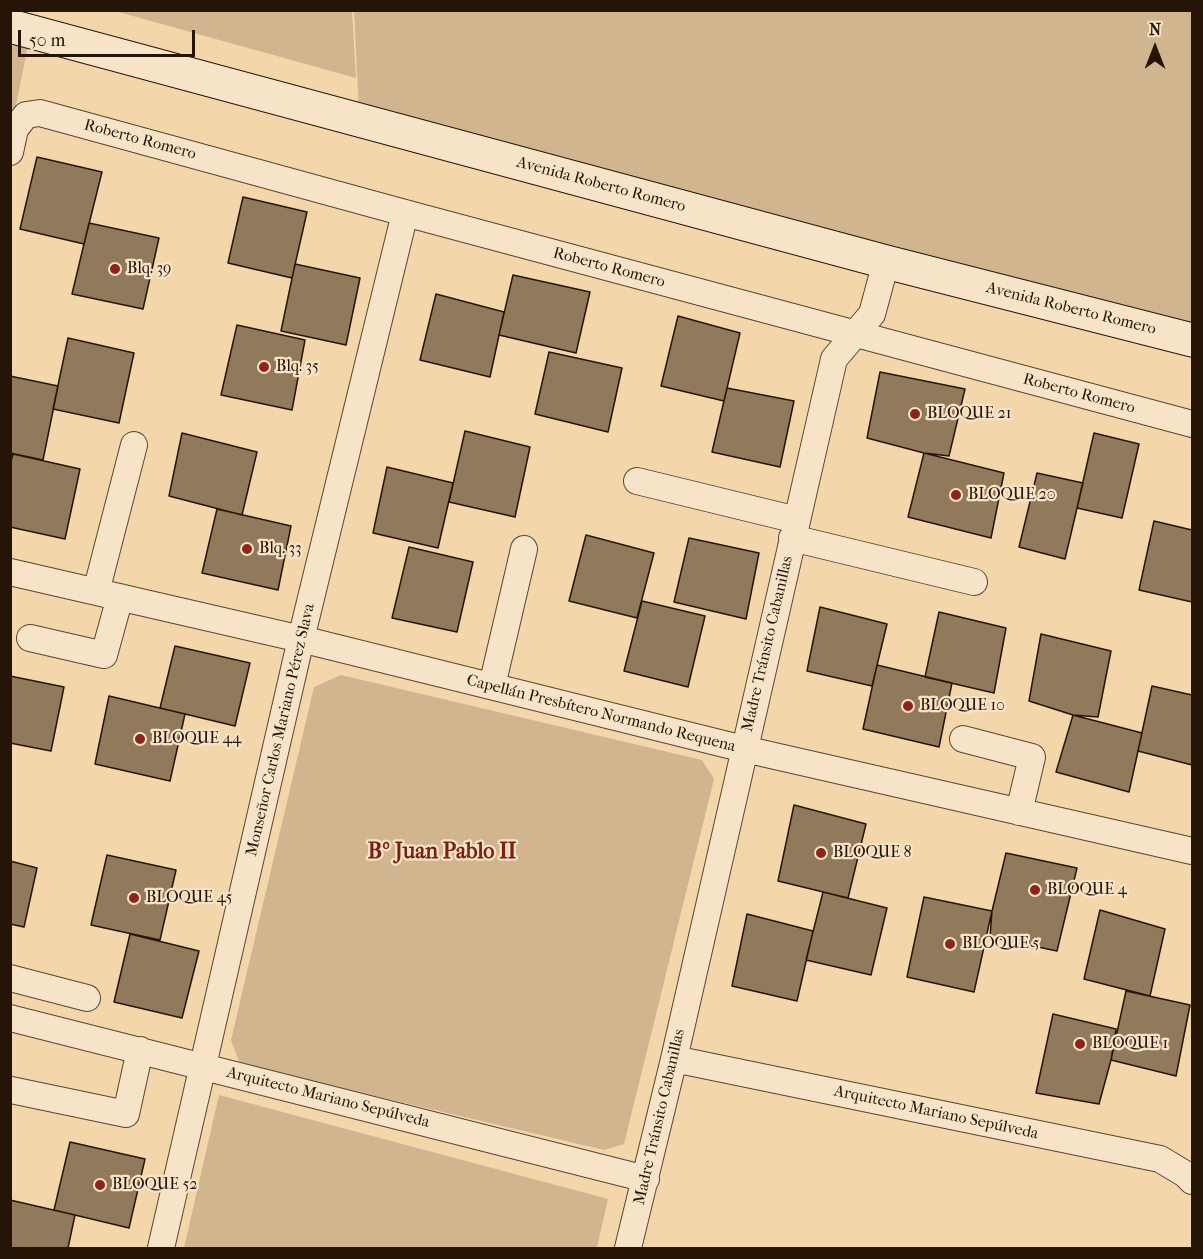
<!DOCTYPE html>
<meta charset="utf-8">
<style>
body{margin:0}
#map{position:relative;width:1203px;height:1259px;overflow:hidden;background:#f3d6aa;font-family:"IM FELL French Canon",serif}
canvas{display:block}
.frame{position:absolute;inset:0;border:12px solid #261507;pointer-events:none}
.north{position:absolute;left:1125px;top:18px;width:60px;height:60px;-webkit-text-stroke:4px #f7e4c8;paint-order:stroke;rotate:0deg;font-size:16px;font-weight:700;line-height:24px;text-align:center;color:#261507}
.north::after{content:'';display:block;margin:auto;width:21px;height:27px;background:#261507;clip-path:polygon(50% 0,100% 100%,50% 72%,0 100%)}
.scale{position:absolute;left:18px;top:30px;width:177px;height:27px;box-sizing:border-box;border:3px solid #261507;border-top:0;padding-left:8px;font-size:18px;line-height:21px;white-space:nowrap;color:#261507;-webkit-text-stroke:4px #f7e4c8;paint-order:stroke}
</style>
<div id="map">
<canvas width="1203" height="1259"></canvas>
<div class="frame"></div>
<div class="north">N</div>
<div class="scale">50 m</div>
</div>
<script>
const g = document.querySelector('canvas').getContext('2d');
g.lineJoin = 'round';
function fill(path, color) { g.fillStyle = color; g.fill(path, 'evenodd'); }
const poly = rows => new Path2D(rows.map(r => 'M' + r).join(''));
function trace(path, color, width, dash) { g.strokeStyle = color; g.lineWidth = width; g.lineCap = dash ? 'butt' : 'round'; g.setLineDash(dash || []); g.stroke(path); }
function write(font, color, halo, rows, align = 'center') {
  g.font = font + ' "IM FELL French Canon",serif'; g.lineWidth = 4.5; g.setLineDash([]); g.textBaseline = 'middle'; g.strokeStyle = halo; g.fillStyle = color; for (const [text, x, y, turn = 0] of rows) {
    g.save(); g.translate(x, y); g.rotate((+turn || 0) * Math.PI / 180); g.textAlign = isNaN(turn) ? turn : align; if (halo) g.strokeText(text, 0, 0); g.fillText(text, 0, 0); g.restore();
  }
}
fill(poly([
 [115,11,352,11,356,78],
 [354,11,1192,11,1192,330,359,112],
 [11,30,30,35,11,130],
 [341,675,702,760,714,779,624,1144,604,1150,240,1064,231,1040,314,687],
 [219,1095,608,1199,597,1248,184,1248]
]), '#d0b58e');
const building = poly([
 [37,157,102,172,84,244,20,229,37,157],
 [243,197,307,212,292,278,228,263,243,197],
 [89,223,159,238,143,309,72,294,89,223],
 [295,264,360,278,346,345,281,331,295,264],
 [513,275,590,292,576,353,499,335,513,275],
 [436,294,504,312,490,377,420,360,436,294],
 [678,316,740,333,724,401,661,386,678,316],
 [237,325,305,340,292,410,221,395,237,325],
 [68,338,134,353,119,423,53,409,68,338],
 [549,352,622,368,608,432,535,414,549,352],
 [880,372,965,389,949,456,924,453,867,438,880,372],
 [10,376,58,386,43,460,10,453,10,376],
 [727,388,794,401,780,467,712,452,727,388],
 [465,431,530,447,515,517,449,502,465,431],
 [182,433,257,452,242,515,169,496,182,433],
 [1094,433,1139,444,1122,518,1077,508,1094,433],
 [924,453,1004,473,991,538,908,517,924,453],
 [13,454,80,469,65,539,10,527,10,465,13,454],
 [387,467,453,483,438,548,373,533,387,467],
 [1037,473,1083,483,1065,559,1019,547,1037,473],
 [217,509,291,526,278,590,202,573,217,509],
 [1154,521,1192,530,1192,602,1139,590,1154,521],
 [586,535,654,553,637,618,569,601,586,535],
 [689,538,759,553,746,619,674,602,689,538],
 [409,547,473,562,457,632,392,618,409,547],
 [642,601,705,616,688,687,624,671,642,601],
 [820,607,887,624,872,686,807,671,820,607],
 [939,612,1006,628,994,693,925,677,939,612],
 [1041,634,1111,651,1098,717,1073,715,1029,701,1041,634],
 [175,646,250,663,235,726,160,708,175,646],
 [877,665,952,683,939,747,863,729,877,665],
 [10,676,64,687,51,751,10,743,10,676],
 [1152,686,1192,695,1192,765,1138,751,1152,686],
 [109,696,185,714,170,781,95,764,109,696],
 [1073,715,1142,733,1129,792,1056,772,1073,715],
 [794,805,866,824,848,898,778,881,794,805],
 [1006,853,1077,868,1057,951,990,937,992,911,1006,853],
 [107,855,176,870,160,940,91,925,107,855],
 [10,861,37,868,24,927,10,924,10,861],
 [823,892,887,908,871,975,806,960,823,892],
 [924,897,992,911,974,992,907,977,924,897],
 [1100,910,1165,929,1150,996,1084,979,1100,910],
 [747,914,813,931,797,1001,732,986,747,914],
 [130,934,199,951,182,1018,114,1002,130,934],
 [1126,991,1190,1005,1176,1076,1111,1060,1126,991],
 [1053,1014,1116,1029,1111,1060,1099,1104,1036,1093,1053,1014],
 [70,1142,145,1159,129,1228,54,1210,70,1142],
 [10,1200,75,1215,68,1248,10,1248,10,1200]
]);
fill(building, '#91795c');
trace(building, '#261507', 1.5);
const minor = poly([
 [10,152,15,129,26,115,40,113,405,213,1192,424],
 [637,481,797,520],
 [792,538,974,582],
 [10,572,301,639,744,749,1192,851],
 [96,592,134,445],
 [30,638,104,655,120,597],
 [492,686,524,549],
 [963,739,1032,757,1019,812],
 [10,978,87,998],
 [10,1018,646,1179],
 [674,1059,1160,1159,1185,1174,1192,1181],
 [11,1090,126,1114,140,1050],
 [161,1248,301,639,405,213],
 [628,1248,674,1059,834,359,872,314,886,262]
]);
const secondary = poly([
 [10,26,886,262,1192,340]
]);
trace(minor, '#594530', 28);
trace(secondary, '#261507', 35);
trace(minor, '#f7e4c8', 26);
trace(secondary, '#f7e4c8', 33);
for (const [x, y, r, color] of [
 [115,269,6,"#8f2418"],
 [264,367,6,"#8f2418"],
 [915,414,6,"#8f2418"],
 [956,495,6,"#8f2418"],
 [247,549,6,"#8f2418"],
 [908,706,6,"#8f2418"],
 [140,739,6,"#8f2418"],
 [821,853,6,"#8f2418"],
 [1035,890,6,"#8f2418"],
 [134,898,6,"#8f2418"],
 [950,944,6,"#8f2418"],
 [1080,1044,6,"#8f2418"],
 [100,1185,6,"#8f2418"]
]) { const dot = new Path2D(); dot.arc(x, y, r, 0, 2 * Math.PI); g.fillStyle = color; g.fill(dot); trace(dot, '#f7e4c8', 2); }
write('16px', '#261507', '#f7e4c8', [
 ["Roberto Romero",140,140,15],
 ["Avenida Roberto Romero",601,185,15],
 ["Roberto Romero",609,268,15],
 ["Avenida Roberto Romero",1071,309,14],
 ["Roberto Romero",1079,394,15],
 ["Madre Tránsito Cabanillas",768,644,-77],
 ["Capellán Presbítero Normando Requena",601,714,14],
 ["Monseñor Carlos Mariano Pérez Slava",281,730,-77],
 ["Arquitecto Mariano Sepúlveda",328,1098,14],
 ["Arquitecto Mariano Sepúlveda",936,1113,12],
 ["Madre Tránsito Cabanillas",660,1117,-77]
]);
write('16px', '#261507', '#f7e4c8', [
 ["Blq. 39",127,269],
 ["Blq. 35",276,367],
 ["BLOQUE 21",927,414],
 ["BLOQUE 20",968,495],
 ["Blq. 33",259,549],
 ["BLOQUE 10",920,706],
 ["BLOQUE 44",152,739],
 ["BLOQUE 8",833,853],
 ["BLOQUE 4",1047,890],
 ["BLOQUE 45",146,898],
 ["BLOQUE 5",962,944],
 ["BLOQUE 1",1092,1044],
 ["BLOQUE 52",112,1185]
], 'left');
write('bold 22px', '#7a1f14', '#f7e4c8', [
 ["Bº Juan Pablo II",442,853]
]);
</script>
